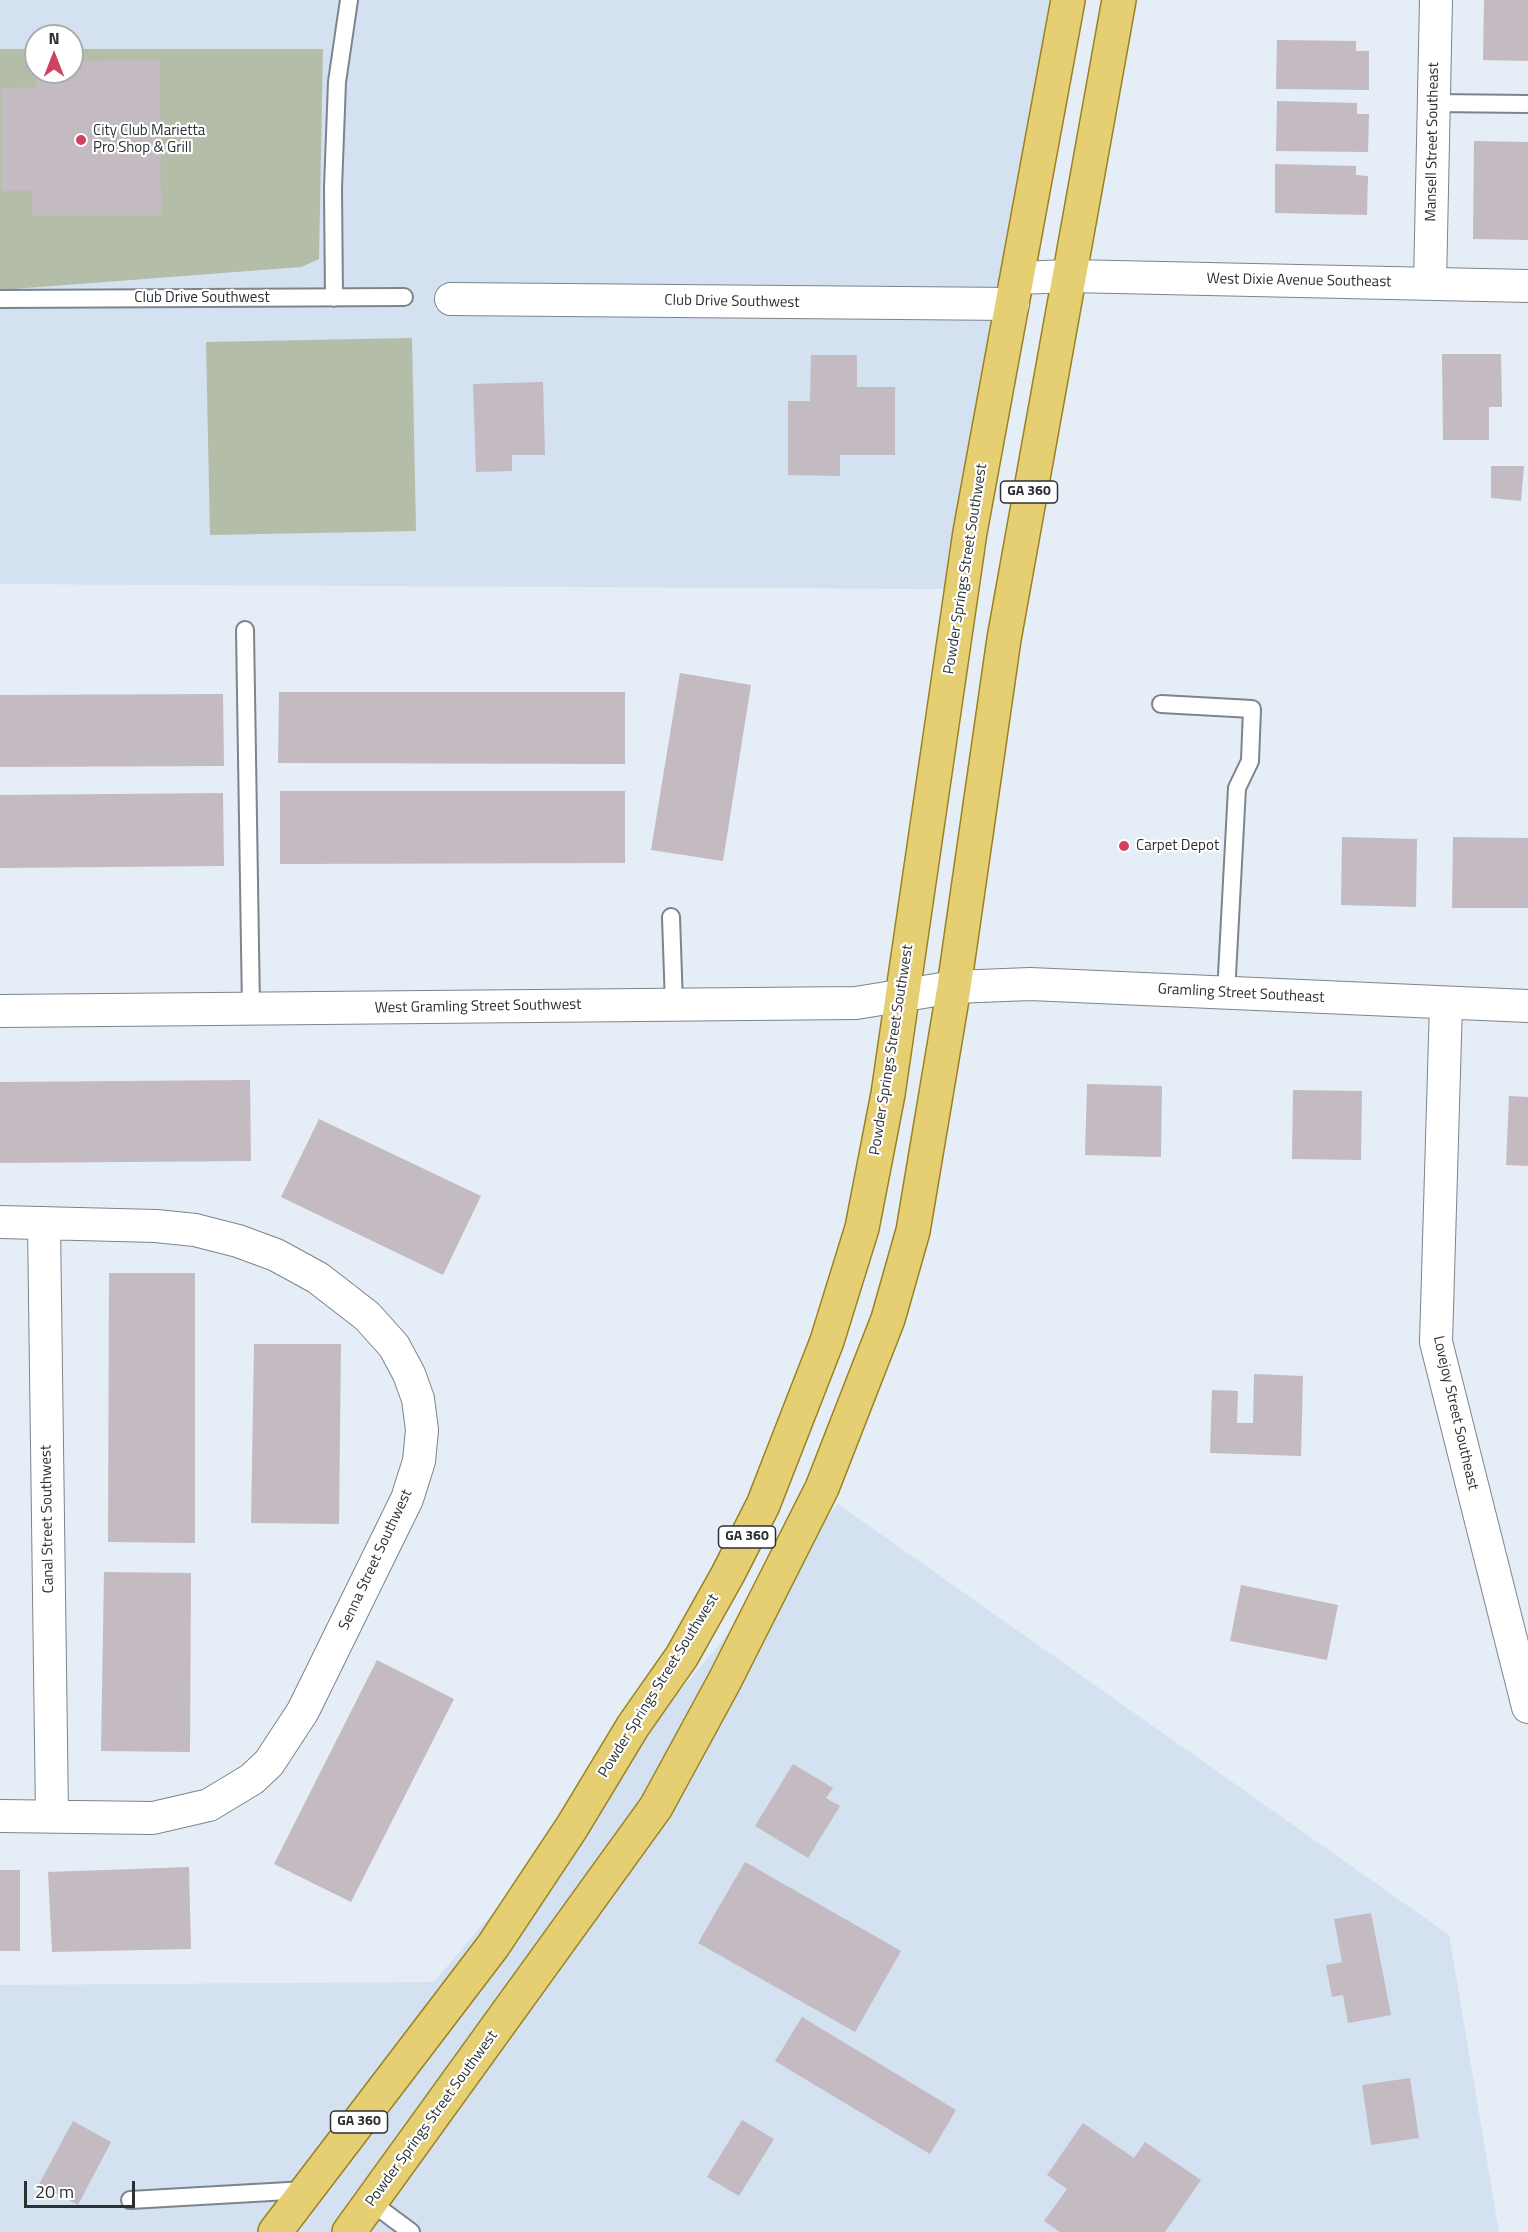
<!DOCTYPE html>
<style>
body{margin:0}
#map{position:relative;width:1528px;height:2232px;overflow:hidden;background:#e5edf6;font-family:"Titillium Web",sans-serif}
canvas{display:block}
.north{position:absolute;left:24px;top:24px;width:60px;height:60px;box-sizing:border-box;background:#fff;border:2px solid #abacad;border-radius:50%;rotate:0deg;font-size:16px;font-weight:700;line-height:24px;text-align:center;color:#2c3033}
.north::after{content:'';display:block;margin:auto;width:21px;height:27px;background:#d04162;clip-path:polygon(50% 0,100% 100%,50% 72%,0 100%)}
.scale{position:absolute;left:24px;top:2181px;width:111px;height:27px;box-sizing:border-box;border:3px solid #2c3033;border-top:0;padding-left:8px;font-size:18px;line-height:21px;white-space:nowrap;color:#2c3033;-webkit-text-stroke:4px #fff;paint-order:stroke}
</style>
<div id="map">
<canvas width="1528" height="2232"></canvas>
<div class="north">N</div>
<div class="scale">20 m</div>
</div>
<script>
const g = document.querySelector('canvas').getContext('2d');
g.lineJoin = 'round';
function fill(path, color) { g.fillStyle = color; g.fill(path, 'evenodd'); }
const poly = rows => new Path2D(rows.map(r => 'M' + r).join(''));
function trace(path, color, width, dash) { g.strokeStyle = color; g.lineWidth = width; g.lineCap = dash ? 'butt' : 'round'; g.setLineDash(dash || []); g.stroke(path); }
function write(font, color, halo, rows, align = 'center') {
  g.font = font + ' "Titillium Web",sans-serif'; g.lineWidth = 4.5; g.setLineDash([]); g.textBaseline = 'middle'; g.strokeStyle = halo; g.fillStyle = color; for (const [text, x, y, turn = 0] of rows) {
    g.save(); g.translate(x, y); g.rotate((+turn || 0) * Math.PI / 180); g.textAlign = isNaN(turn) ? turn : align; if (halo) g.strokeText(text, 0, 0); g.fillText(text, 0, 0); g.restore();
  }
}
fill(poly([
 [0,0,1083,0,945,589,0,584],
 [36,36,72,36,72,72,36,72],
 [838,1504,1449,1935,1499,2232,0,2232,0,1985,434,1982]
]), '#d3e1f0');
fill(poly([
 [0,49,36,49,36,72,72,72,72,49,323,49,319,259,301,267,0,290],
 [412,338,416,531,210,535,206,342]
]), '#b3bda8');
fill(poly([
 [1484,0,1528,0,1528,61,1483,60],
 [1277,40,1356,41,1356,51,1369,51,1369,90,1276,89],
 [160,60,161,216,32,216,32,191,1,191,1,88,36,87,36,72,72,72,72,61],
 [1277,101,1357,103,1357,114,1369,114,1368,152,1276,151],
 [1474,141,1528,142,1528,240,1473,239],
 [1275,164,1356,166,1356,175,1368,176,1367,215,1275,213],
 [1442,354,1501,354,1502,407,1489,407,1489,440,1443,440],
 [811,355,857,355,857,387,895,387,895,455,840,455,840,476,788,475,788,401,810,401],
 [543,382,545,455,512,455,512,471,476,472,473,384],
 [1491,466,1524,466,1521,501,1491,498],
 [680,673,751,685,723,861,651,850],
 [279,692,625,692,625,764,278,763],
 [223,694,224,766,0,767,0,695],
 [280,791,625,791,625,863,280,864],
 [223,793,224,866,0,868,0,795],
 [1342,837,1417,839,1416,907,1341,905],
 [1453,837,1528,838,1528,908,1452,908],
 [250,1080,251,1161,0,1163,0,1082],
 [1087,1084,1162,1086,1161,1157,1085,1155],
 [1293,1090,1362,1091,1361,1160,1292,1159],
 [1509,1096,1528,1097,1528,1166,1506,1165],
 [319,1119,481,1196,443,1275,281,1197],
 [109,1273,195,1273,195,1543,108,1542],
 [254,1344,341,1344,339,1524,251,1523],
 [1254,1374,1303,1376,1301,1456,1210,1453,1212,1390,1238,1391,1237,1423,1253,1423],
 [104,1572,191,1573,190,1752,101,1751],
 [1241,1585,1338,1605,1327,1660,1230,1641],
 [377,1660,454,1699,351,1902,274,1864],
 [793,1764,833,1788,826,1798,840,1806,808,1858,755,1826],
 [745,1862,901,1951,855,2032,698,1943],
 [189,1867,191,1949,52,1952,48,1872],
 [0,1870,20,1870,20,1951,0,1951],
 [1371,1913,1391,2015,1348,2023,1343,1995,1332,1997,1326,1965,1342,1962,1334,1919],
 [802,2017,956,2110,930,2154,775,2061],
 [1410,2078,1419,2138,1371,2145,1362,2085],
 [742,2120,774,2139,739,2196,707,2177],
 [73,2121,111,2142,78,2205,39,2184],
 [1083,2123,1134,2158,1145,2142,1201,2180,1165,2232,1060,2232,1044,2221,1067,2189,1047,2175]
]), '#c4bac1');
const lane = poly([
 [1434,103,1528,104],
 [334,298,333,188,337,82,349,0],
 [0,299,404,297],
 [245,630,251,1009],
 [1161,704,1252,709,1250,761,1237,788,1226,994],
 [671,917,674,1005],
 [130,2200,306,2190],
 [372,2203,411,2232]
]);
const street = poly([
 [1018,278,1070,276,1528,286],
 [1430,284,1436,0],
 [451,299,1013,304],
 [1446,1004,1436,1342,1528,1707],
 [0,1011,856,1003,954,987,1030,984,1528,1006],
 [0,1222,156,1226,195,1230,238,1241,276,1255,318,1278,367,1316,394,1346,409,1374,418,1399,422,1430,419,1461,407,1499,303,1711,269,1763,252,1779,209,1805,153,1818,0,1816],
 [44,1223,52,1816]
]);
const primary = poly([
 [275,2232,493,1946,572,1827,633,1726,682,1656,728,1574,763,1505,827,1341,862,1228,888,1094,970,532,1068,0],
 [349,2232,656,1807,724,1682,822,1488,888,1319,913,1231,954,987,1004,639,1119,0]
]);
trace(lane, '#7c848c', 20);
trace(street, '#7c848c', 34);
trace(primary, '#9a8220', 36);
trace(lane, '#fff', 16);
trace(street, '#fff', 32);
trace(primary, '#e6ce73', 33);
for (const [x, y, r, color] of [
 [81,140,6,"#d04162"],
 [1124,846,6,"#d04162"]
]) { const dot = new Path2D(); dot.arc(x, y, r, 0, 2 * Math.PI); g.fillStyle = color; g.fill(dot); trace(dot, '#fff', 2); }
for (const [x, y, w] of [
 [1029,492,57],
 [747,1537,57],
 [359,2122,57]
]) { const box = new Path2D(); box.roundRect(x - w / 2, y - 11, w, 22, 4.5); g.fillStyle = '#fff'; g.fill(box); trace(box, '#2c3033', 1.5); }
write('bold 14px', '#2c3033', null, [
 ["GA 360",1029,492],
 ["GA 360",747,1537],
 ["GA 360",359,2122]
]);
write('15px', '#2c3033', '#fff', [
 ["City Club Marietta",93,131],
 ["Pro Shop & Grill",93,148],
 ["Carpet Depot",1136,846]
], 'left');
write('15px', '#2c3033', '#fff', [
 ["Mansell Street Southeast",1433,142,-89],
 ["West Dixie Avenue Southeast",1299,281,1],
 ["Club Drive Southwest",202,298],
 ["Club Drive Southwest",732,302,1],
 ["Powder Springs Street Southwest",966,569,-81],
 ["Gramling Street Southeast",1241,994,3],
 ["West Gramling Street Southwest",478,1007,-1],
 ["Powder Springs Street Southwest",892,1050,-81],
 ["Lovejoy Street Southeast",1455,1413,77],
 ["Canal Street Southwest",48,1519,-91],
 ["Senna Street Southwest",376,1560,-65],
 ["Powder Springs Street Southwest",659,1686,-58],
 ["Powder Springs Street Southwest",432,2119,-54]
]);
</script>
